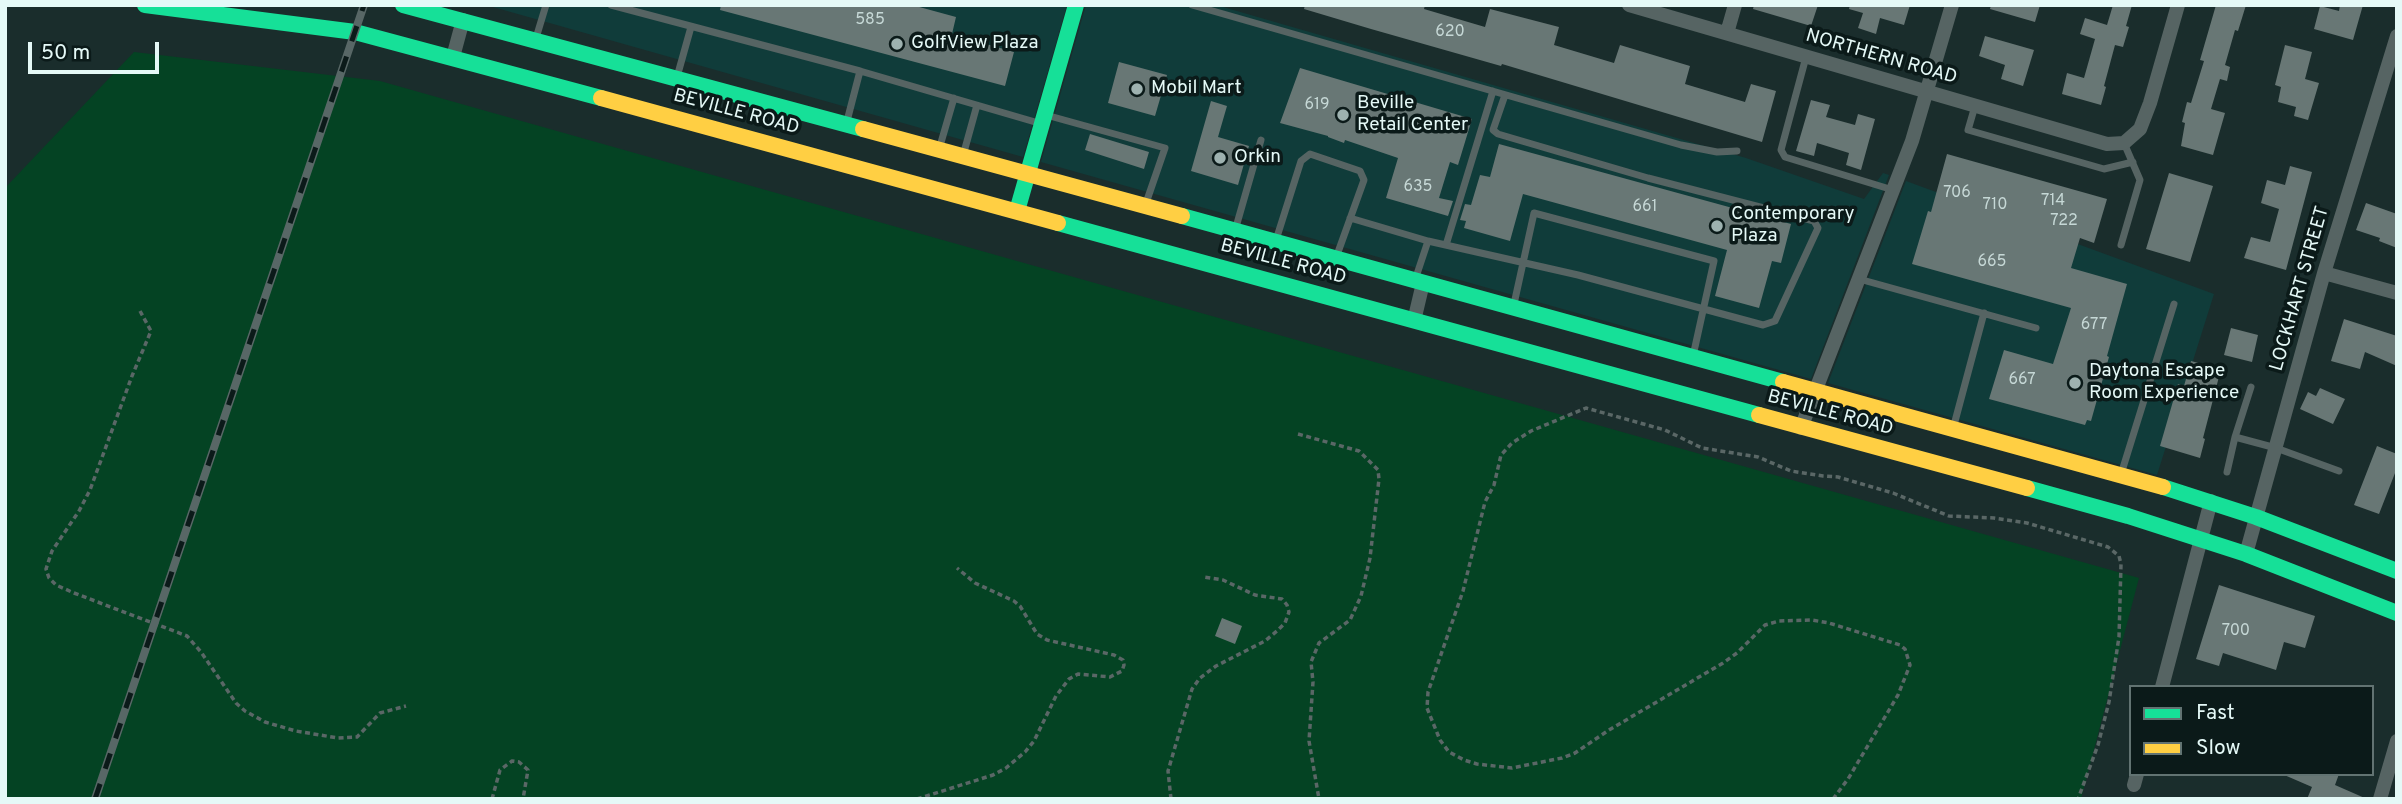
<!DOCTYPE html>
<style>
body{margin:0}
#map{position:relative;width:2402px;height:804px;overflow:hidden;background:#1a2d2c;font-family:Overpass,sans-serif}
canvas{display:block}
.frame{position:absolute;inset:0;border:7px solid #e5f9f7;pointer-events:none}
.legend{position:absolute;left:2129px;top:685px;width:245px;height:91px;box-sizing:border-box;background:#0b1a19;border:2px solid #627372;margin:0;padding:9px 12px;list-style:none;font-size:21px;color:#e5f9f7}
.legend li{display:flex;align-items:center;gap:14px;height:35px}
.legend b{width:35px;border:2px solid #627372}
.scale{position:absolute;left:28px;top:42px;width:131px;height:32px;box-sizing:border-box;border:4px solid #e5f9f7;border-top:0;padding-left:9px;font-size:21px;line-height:24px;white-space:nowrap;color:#e5f9f7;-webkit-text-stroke:5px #0b1a19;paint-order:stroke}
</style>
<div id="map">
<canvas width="2402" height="804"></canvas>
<div class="frame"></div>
<ul class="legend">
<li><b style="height:9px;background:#16e098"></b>Fast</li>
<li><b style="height:9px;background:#ffcf43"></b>Slow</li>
</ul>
<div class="scale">50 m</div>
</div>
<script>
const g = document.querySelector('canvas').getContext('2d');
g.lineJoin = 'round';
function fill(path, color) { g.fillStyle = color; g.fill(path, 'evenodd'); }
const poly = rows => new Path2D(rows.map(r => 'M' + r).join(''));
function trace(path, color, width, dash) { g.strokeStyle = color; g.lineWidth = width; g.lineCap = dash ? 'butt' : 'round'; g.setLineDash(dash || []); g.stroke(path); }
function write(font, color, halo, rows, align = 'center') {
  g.font = font + ' Overpass,sans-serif'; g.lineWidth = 7; g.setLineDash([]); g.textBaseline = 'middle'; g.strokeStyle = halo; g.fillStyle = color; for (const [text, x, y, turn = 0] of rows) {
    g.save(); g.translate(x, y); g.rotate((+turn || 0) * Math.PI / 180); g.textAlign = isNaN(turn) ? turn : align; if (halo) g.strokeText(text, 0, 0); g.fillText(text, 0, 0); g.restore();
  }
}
fill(poly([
 [486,5,1067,5,1023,157],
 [1086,5,1216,5,1746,158,1864,199,1883,173,1889,175,1811,379,1041,162],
 [1906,181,2214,294,2157,475,1828,383]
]), '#103c3a');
fill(poly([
 [134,52,380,81,2139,578,2081,799,5,799,5,188]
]), '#044323');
fill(poly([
 [721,5,912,5,956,17,952,34,1014,52,1005,86,720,10],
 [1305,5,1425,5,1424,9,1485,27,1490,9,1559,27,1554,45,1614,63,1620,45,1690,66,1685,84,1745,102,1751,84,1776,91,1762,142,1502,64,1501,66,1371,29,1304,9],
 [1754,5,1818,5,1811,26,1753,9],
 [1850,5,1910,5,1904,25,1880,18,1876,34,1858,28,1863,13,1849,9],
 [1991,5,2040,5,2035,22,1990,9],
 [2113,5,2132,5,2126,26,2129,27,2123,47,2115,45,2104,86,2106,87,2101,105,2062,94,2067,73,2084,78,2095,39,2080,34,2085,18,2107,25],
 [2216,5,2246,5,2238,31,2235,30,2225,65,2230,67,2227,81,2220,79,2211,109,2225,113,2213,155,2181,146,2185,123,2182,122,2187,102,2191,103,2204,61,2200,60],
 [2340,5,2363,5,2353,40,2314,29,2320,6,2339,11],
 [1985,36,2034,50,2023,86,2001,79,2005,65,1979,56],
 [2285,45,2312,52,2305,79,2319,83,2308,120,2294,116,2296,107,2278,102,2281,87,2275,85],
 [1119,62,1167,75,1155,116,1108,103],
 [1300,68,1472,119,1458,165,1450,162,1439,198,1453,201,1448,216,1386,198,1398,158,1345,140,1344,143,1328,137,1328,136,1280,123],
 [1811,100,1830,105,1826,117,1855,125,1858,114,1875,119,1861,170,1846,165,1849,153,1817,143,1814,156,1796,151],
 [1211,101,1227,106,1218,137,1249,146,1238,185,1191,171],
 [1090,134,1149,152,1144,169,1085,150],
 [1499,144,1791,224,1781,263,1772,261,1759,308,1715,296,1727,250,1523,194,1510,241,1464,228,1466,221,1460,220,1465,204,1471,205,1480,175,1490,177],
 [1947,154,2107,199,2094,243,2080,238,2071,268,2127,284,2107,356,2109,357,2091,421,2087,420,2085,425,1989,399,2004,350,2053,364,2071,308,1912,264,1928,211,1931,212],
 [2290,166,2312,172,2286,270,2244,258,2251,237,2270,242,2279,209,2261,203,2267,180,2285,185],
 [2169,173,2213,186,2190,262,2146,249],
 [2366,203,2397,214,2397,248,2379,241,2380,238,2356,230],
 [2344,319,2397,336,2397,366,2365,352,2360,369,2331,361],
 [2231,328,2258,335,2252,362,2224,355],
 [2191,361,2221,369,2203,438,2205,439,2200,458,2160,446,2178,384,2184,386],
 [2320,388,2345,399,2333,424,2300,409,2308,392,2316,396],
 [2377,446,2397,454,2397,468,2379,514,2354,505],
 [2219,585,2315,616,2305,648,2284,642,2276,670,2223,653,2219,666,2196,659],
 [1222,618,1242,626,1235,644,1215,636],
 [2282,774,2339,774,2335,785,2367,799,2307,799,2312,787]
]), '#687775');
trace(poly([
 [140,311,151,331,132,376,90,490,79,511,52,551,46,569,49,578,56,585,74,593,187,636,201,652,236,703,245,711,265,722,296,731,338,738,357,737,380,713,406,706],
 [1298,434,1359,451,1378,470,1379,479,1370,558,1361,596,1350,620,1319,643,1311,662,1313,682,1309,741,1319,799],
 [492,799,500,770,512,761,519,762,528,770,523,799],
 [917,799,993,775,1006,768,1025,752,1034,741,1056,696,1069,679,1078,674,1110,677,1122,671,1124,665,1123,660,1114,655,1047,640,1037,634,1020,606,1014,601,975,583,957,568],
 [1171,799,1168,771,1192,689,1200,678,1216,666,1265,641,1277,631,1285,623,1289,612,1287,605,1282,599,1255,595,1223,580,1204,577],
 [1833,799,1848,779,1898,695,1910,665,1905,649,1900,645,1829,623,1812,620,1779,621,1765,625,1737,653,1723,663,1609,730,1575,753,1562,758,1512,768,1477,764,1464,760,1449,752,1440,740,1427,708,1428,692,1463,591,1485,502,1494,485,1501,455,1512,443,1531,431,1586,408,1665,430,1702,448,1758,457,1791,471,1823,476,1838,477,1893,493,1949,516,1994,518,2027,523,2108,547,2119,556,2121,564,2119,637,2109,702,2098,745,2078,799]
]), '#5a6766', 3.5, [5, 3.5]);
trace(poly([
 [611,5,860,71,1042,124],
 [1192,5,1681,145,1717,152,1737,151],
 [536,38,546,5],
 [1806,57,1781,150,1785,157,1893,190],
 [677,77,691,27],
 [1975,106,1968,130,2104,169,2133,162],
 [1046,115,1165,148,1146,203],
 [847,121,860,71],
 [940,146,954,98],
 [964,152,977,105],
 [1350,218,1428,241,1578,275,1763,325,1775,321,1818,228,1814,221,1648,178,1498,134,1493,130,1505,95],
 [1236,227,1261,140],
 [1276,240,1301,161,1310,154,1360,171,1364,180,1337,255],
 [1446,245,1493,91],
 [2121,245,2140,180,2124,143],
 [1416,277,1428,241],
 [1859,279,2036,328],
 [1514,304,1534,213,1714,261,1693,356],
 [1954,425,1984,313],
 [2235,437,2251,387],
 [2122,471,2174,304],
 [2227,472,2235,437,2276,448,2339,471]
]), '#566463', 7);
trace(poly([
 [1629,5,2107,144,2124,143,2140,129,2150,103,2178,5],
 [1727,33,1735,5],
 [453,57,463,20],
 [2324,273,2397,293],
 [1414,321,1423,283],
 [1801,428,1912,141,1952,5],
 [2246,554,2324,273,2397,36],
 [2162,687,2211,501],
 [2134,785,2137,774],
 [2380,799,2397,741]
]), '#566463', 14);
trace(poly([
 [145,5,355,32,601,98],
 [403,5,863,129],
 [1017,211,1076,5],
 [1182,216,1783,382],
 [1058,223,1759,415],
 [2163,487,2256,517,2397,571],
 [2027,488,2128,516,2246,554,2397,613]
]), '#16e098', 16);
trace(poly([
 [601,98,1058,223],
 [863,129,1182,216],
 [1783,382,2163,487],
 [1759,415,2027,488]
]), '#ffcf43', 16);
const rail = poly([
 [95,799,364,5]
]);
trace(rail, '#586766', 8);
trace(rail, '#0b1a19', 5, [16]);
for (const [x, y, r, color] of [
 [897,44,7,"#9eb2b0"],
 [1137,89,7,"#9eb2b0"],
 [1343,115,7,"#9eb2b0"],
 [1220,158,7,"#9eb2b0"],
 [1717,226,7,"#9eb2b0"],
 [2075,383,7,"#9eb2b0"]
]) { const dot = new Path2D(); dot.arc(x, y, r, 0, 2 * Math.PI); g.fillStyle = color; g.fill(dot); trace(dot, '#0b1a19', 2.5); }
write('16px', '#c6d8d6', null, [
 ["585",870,21],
 ["620",1450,33],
 ["619",1317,106],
 ["635",1418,188],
 ["706",1957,194],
 ["714",2053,202],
 ["710",1995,206],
 ["661",1645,208],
 ["722",2064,222],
 ["665",1992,263],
 ["677",2094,326],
 ["667",2022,381],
 ["700",2236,632]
]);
write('19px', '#e5f9f7', '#0b1a19', [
 ["GolfView Plaza",911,44],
 ["Mobil Mart",1151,89],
 ["Beville",1357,104],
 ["Retail Center",1357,126],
 ["Orkin",1234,158],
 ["Contemporary",1731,215],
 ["Plaza",1731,237],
 ["Daytona Escape",2089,372],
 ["Room Experience",2089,394]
], 'left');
write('19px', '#e5f9f7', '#0b1a19', [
 ["NORTHERN ROAD",1881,58,16],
 ["BEVILLE ROAD",736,113,15],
 ["BEVILLE ROAD",1283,263,15],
 ["LOCKHART STREET",2301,289,-74],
 ["BEVILLE ROAD",1830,414,15]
]);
</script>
